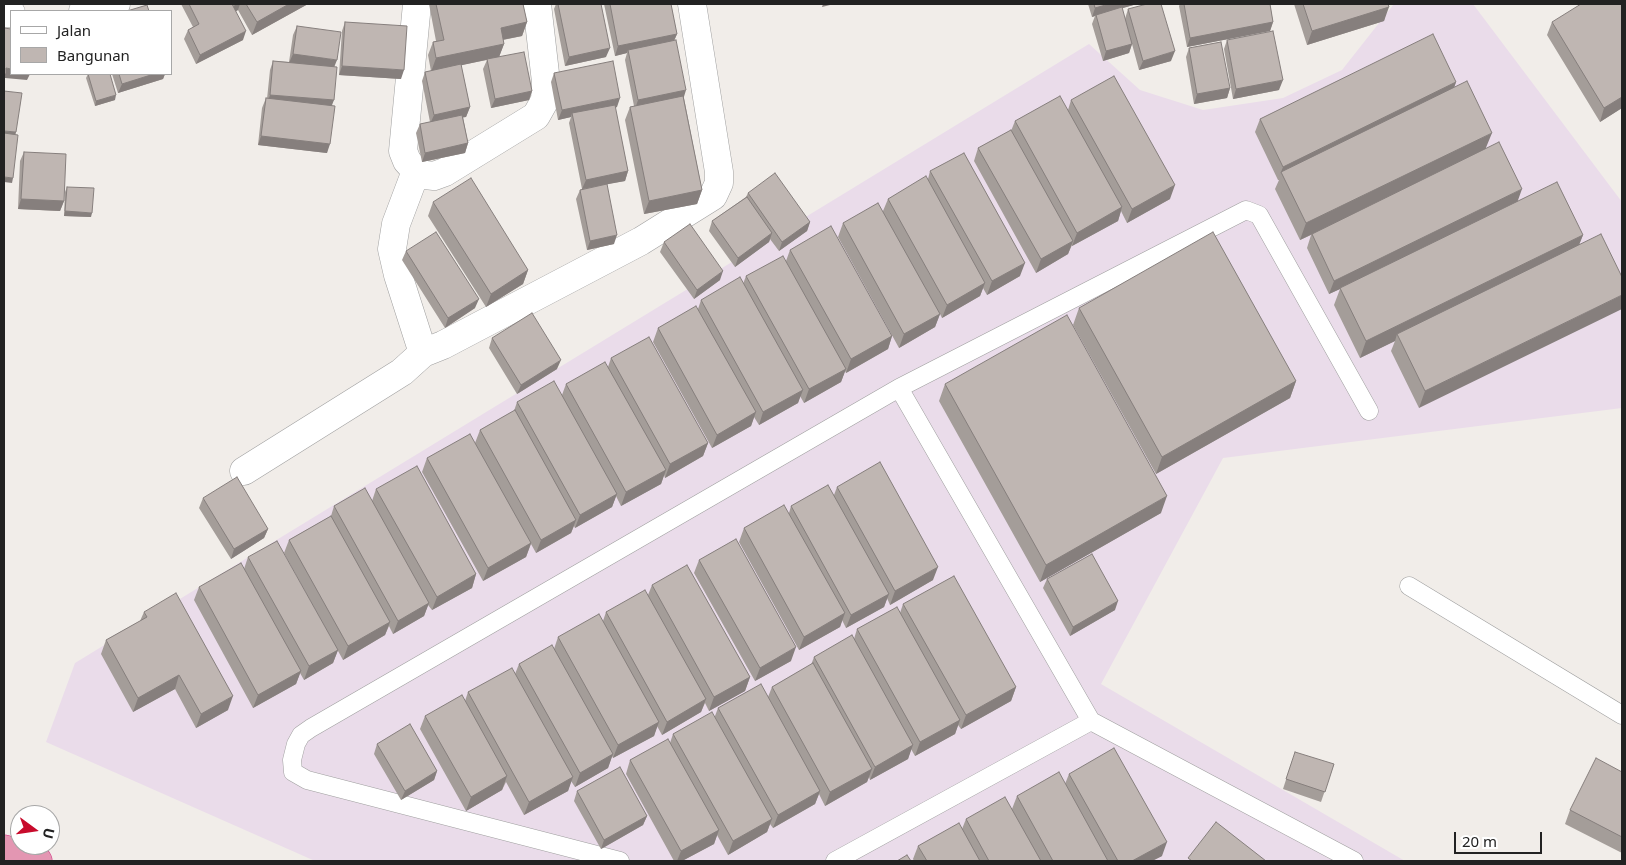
<!DOCTYPE html>
<style>
body{margin:0}
#map{position:relative;width:1626px;height:865px;overflow:hidden;background:#f1ede9;font-family:"Noto Sans",sans-serif}
canvas{display:block}
.frame{position:absolute;inset:0;border:5px solid #222;pointer-events:none}
.legend{position:absolute;left:10px;top:10px;width:162px;height:65px;box-sizing:border-box;background:#fff;border:1px solid #a7a7a7;margin:0;padding:6px 9px;list-style:none;font-size:15px;color:#222}
.legend li{display:flex;align-items:center;gap:10px;height:25px}
.legend b{width:25px;border:1px solid #a7a7a7}
.north{position:absolute;left:10px;top:805px;width:50px;height:50px;box-sizing:border-box;background:#fff;border:1px solid #a7a7a7;border-radius:50%;rotate:104deg;font-size:14px;font-weight:700;line-height:20px;text-align:center;color:#222}
.north::after{content:'';display:block;margin:auto;width:18px;height:22px;background:#c80b2c;clip-path:polygon(50% 0,100% 100%,50% 72%,0 100%)}
.scale{position:absolute;left:1454px;top:832px;width:88px;height:22px;box-sizing:border-box;border:2px solid #222;border-top:0;padding-left:6px;font-size:15px;line-height:18px;white-space:nowrap;color:#222;-webkit-text-stroke:4px #fff;paint-order:stroke}
</style>
<div id="map">
<canvas width="1626" height="865"></canvas>
<div class="frame"></div>
<ul class="legend">
<li><b style="height:6px;background:#fff"></b>Jalan</li>
<li><b style="height:14px;background:#bfb6b2"></b>Bangunan</li>
</ul>
<div class="north">U</div>
<div class="scale">20 m</div>
</div>
<script>
const g = document.querySelector('canvas').getContext('2d');
g.lineJoin = 'round';
function fill(path, color) { g.fillStyle = color; g.fill(path, 'evenodd'); }
const poly = rows => new Path2D(rows.map(r => 'M' + r).join(''));
function trace(path, color, width, dash) { g.strokeStyle = color; g.lineWidth = width; g.lineCap = dash ? 'butt' : 'round'; g.setLineDash(dash || []); g.stroke(path); }
fill(poly([
 [1394,4,1473,4,1622,202,1622,408,1223,458,1101,684,1405,861,315,861,46,742,75,663,1089,44,1140,90,1203,110,1283,98,1342,70]
]), '#eadcea');
const service = poly([
 [899,388,1091,721,1354,861],
 [1409,586,1622,715],
 [620,861,307,780,293,772,292,760,296,744,301,735,311,728,899,388,1246,210,1259,215,1369,411],
 [835,861,1091,721]
]);
const minor = poly([
 [417,4,403,151,407,161,416,171,425,175,434,176,445,172,536,116,545,100,546,82,537,4],
 [83,11,95,10,116,4],
 [4,13,11,13],
 [423,353,443,345,641,241,713,196,719,183,719,172,692,4],
 [244,471,402,372,423,353,398,275,392,249,396,224,416,171]
]);
const motorway = poly([
 [4,849,38,861]
]);
trace(service, '#9f9f9f', 19);
trace(minor, '#9f9f9f', 29);
trace(motorway, '#d23385', 29);
trace(service, '#fff', 18);
trace(minor, '#fff', 28);
trace(motorway, '#e396b2', 28);
fill(poly([
 [181,4,308,4,252,35,238,10,236,11,243,40,196,64,184,39,188,30,193,27],
 [429,4,523,4,527,22,522,36,503,40,504,44,499,57,532,91,529,100,491,108,483,69,487,60,461,65,470,107,466,117,463,117,468,143,465,153,422,162,416,133,420,124,430,122,422,81,425,72,431,71,428,55,433,42,436,41],
 [556,4,601,4,606,57,565,66,554,9],
 [604,4,671,4,677,34,674,41,684,98,702,190,697,204,644,214,625,120,630,107,634,106,625,60,627,53,615,56],
 [1088,4,1137,4,1122,8,1125,19,1128,9,1171,61,1139,70,1132,44,1129,53,1103,61,1092,24,1095,16,1092,17],
 [1180,4,1270,4,1273,22,1270,31,1187,47,1179,6],
 [1294,4,1388,4,1384,21,1307,45],
 [1622,4,1622,108,1600,122,1547,35,1552,22],
 [345,22,401,79,339,75,342,31],
 [297,26,334,67,332,106,327,153,258,145,262,108,266,98,267,99,270,70,273,61,289,62,293,35],
 [1227,40,1279,90,1233,99,1224,49],
 [1189,48,1230,88,1227,98,1194,104,1186,57],
 [554,73,617,107,615,108,628,171,625,181,607,184,614,244,587,250,576,199,580,190,582,189,569,123,571,117,558,120,551,82],
 [88,74,115,100,95,106,86,78],
 [112,74,165,74,163,79,118,93],
 [1456,82,1454,88,1486,149,1517,201,1583,235,1579,245,1419,408,1391,351,1395,341,1360,358,1334,305,1340,289,1329,294,1307,248,1311,235,1300,240,1275,189,1279,180,1278,180,1255,132,1260,119],
 [1071,100,1170,199,1127,223,1121,211,1118,221,1072,246,1072,245,1068,254,1036,273,974,161,978,148,1011,131,1015,121,1068,110],
 [24,152,64,201,60,211,18,209,20,161],
 [930,171,1020,276,987,295,983,288,980,296,942,318,940,314,935,327,899,348,838,237,843,223,883,211,888,199,928,179],
 [67,187,91,217,64,216,65,192],
 [748,193,810,222,807,231,779,251,770,239,769,242,735,267,709,231,712,221,746,197],
 [433,202,528,270,523,284,486,307,428,216],
 [664,242,720,280,694,299,660,252],
 [790,250,892,336,888,349,846,373,845,371,841,382,804,403,800,396,798,403,759,425,754,417,751,426,712,448,653,342,658,328,698,309,701,300,743,284,746,276,786,261],
 [406,251,475,308,445,328,402,260],
 [1079,308,1296,381,1290,398,1156,474,1073,325],
 [492,338,557,369,517,394,489,348],
 [611,358,708,443,703,456,665,478,664,475,661,484,621,506,616,496,612,507,575,528,574,526,571,533,536,553,531,544,526,557,483,581,422,472,427,458,475,443,480,430,514,411,517,402,562,395,566,384,608,367],
 [945,384,1161,513,1040,582,939,401],
 [837,487,933,580,890,605,887,598,884,607,846,628,842,620,840,627,799,650,739,542,744,528,789,513,791,506,834,495],
 [376,489,476,574,472,588,432,610,428,605,424,616,393,634,389,626,385,635,343,660,284,553,289,540,331,516,334,506,372,501],
 [203,498,268,529,264,538,231,559,199,508],
 [248,557,338,650,333,663,304,680,300,673,296,684,253,708,194,600,199,587,244,569],
 [699,560,791,661,755,681,694,573],
 [1047,579,1115,610,1070,636,1043,588],
 [652,585,750,677,745,691,709,711,705,703,701,712,662,735,657,726,654,736,613,758,612,756,608,768,575,787,571,781,568,791,524,815,506,782,502,790,466,811,420,729,425,716,465,701,468,692,515,674,519,664,554,649,558,637,603,621,606,612,648,595],
 [903,604,1016,687,1011,701,961,729,958,725,955,734,915,756,911,749,908,759,870,780,869,777,867,782,825,806,819,794,815,804,773,828,770,824,767,832,728,855,717,835,714,844,682,861,674,861,626,774,630,760,670,743,673,734,715,716,718,708,768,697,772,687,811,665,814,657,854,639,857,629,900,613],
 [144,612,228,710,196,728,175,689,133,712,101,654,106,640,140,621],
 [377,744,437,771,434,780,401,800,374,754],
 [1292,761,1334,764,1321,802,1283,789],
 [1622,772,1622,853,1565,824,1570,810],
 [1069,774,1162,856,1152,861,914,861,913,859,918,846,962,829,966,819,1012,809,1017,796,1065,784],
 [577,791,647,816,643,825,601,849,574,801]
]), '#a49d99');
fill(poly([
 [235,4,240,4,238,10,231,14],
 [289,4,308,4,252,35,257,22],
 [823,4,834,4,822,7],
 [1109,4,1137,4,1096,16,1096,15,1095,16,1092,17,1095,8],
 [1389,7,1384,21,1307,45,1312,31],
 [527,22,522,36,496,41,501,28],
 [1273,22,1270,31,1187,47,1190,38],
 [246,31,243,40,196,64,200,55],
 [677,34,673,43,628,50,627,53,615,56,618,46],
 [504,44,499,57,431,72,436,58],
 [1132,44,1129,53,1103,61,1106,51],
 [610,48,606,57,565,66,569,57],
 [1175,51,1171,61,1139,70,1143,61],
 [293,54,337,60,333,70,289,63],
 [342,66,404,70,401,79,339,75],
 [6,68,11,69,11,74,30,74,27,80,5,78,4,80,4,74],
 [154,74,165,74,163,79,118,93,122,84],
 [1283,80,1279,90,1233,99,1236,89],
 [1456,82,1451,96,1281,172,1278,180,1283,167],
 [1230,88,1227,98,1194,104,1197,94],
 [686,90,683,100,635,109,638,100],
 [532,91,529,100,491,108,495,99],
 [116,95,115,100,95,106,96,101],
 [270,95,334,100,330,110,267,104],
 [1622,97,1622,108,1600,122,1604,108],
 [620,98,617,107,573,117,572,113,571,117,558,120,562,110],
 [470,107,466,117,430,124,434,115],
 [4,131,16,132,15,137,4,136],
 [1492,133,1485,150,1300,240,1306,223],
 [261,136,330,144,327,153,258,145],
 [468,143,465,153,422,162,425,153],
 [628,171,625,181,582,189,586,180],
 [4,177,13,178,12,183,4,182],
 [1175,185,1170,199,1127,223,1132,209],
 [1522,189,1517,203,1340,288,1340,289,1329,294,1334,281],
 [702,190,697,204,644,214,649,201],
 [21,199,64,201,60,211,18,209],
 [1122,207,1118,221,1072,246,1077,233],
 [65,211,92,213,91,217,64,216],
 [810,222,807,231,779,251,782,242],
 [772,233,769,242,735,267,738,258],
 [617,235,614,244,587,250,590,241],
 [1583,235,1576,252,1397,334,1395,341,1360,358,1366,341],
 [1073,241,1068,254,1036,273,1041,259],
 [1025,263,1020,276,987,295,992,281],
 [528,270,523,284,486,307,491,294],
 [723,271,720,280,694,299,697,290],
 [985,283,980,296,942,318,947,305],
 [1622,295,1622,309,1419,408,1425,391],
 [479,299,475,308,445,328,448,318],
 [940,314,935,327,899,348,904,334],
 [892,336,888,349,846,373,851,359],
 [561,360,557,369,517,394,521,385],
 [846,369,841,382,804,403,809,389],
 [1296,381,1290,398,1156,474,1162,457],
 [803,390,798,403,759,425,763,412],
 [756,412,751,426,712,448,717,435],
 [708,443,703,456,665,478,670,464],
 [666,470,661,484,621,506,626,492],
 [617,494,612,507,575,528,580,515],
 [1167,496,1161,513,1040,582,1046,565],
 [576,520,571,533,536,553,541,540],
 [268,529,264,538,231,559,234,549],
 [531,543,526,557,483,581,488,568],
 [938,567,933,580,890,605,895,591],
 [476,574,472,588,432,610,437,597],
 [889,594,884,607,846,628,851,615],
 [1118,601,1115,610,1070,636,1073,627],
 [429,603,424,616,393,634,398,621],
 [845,613,840,627,799,650,804,637],
 [390,622,385,635,343,660,348,646],
 [796,647,791,661,755,681,760,668],
 [338,650,333,663,304,680,309,666],
 [301,671,296,684,253,708,258,695],
 [179,675,175,689,133,712,138,698],
 [750,677,745,691,709,711,714,697],
 [1016,687,1011,701,961,729,966,715],
 [233,696,228,710,196,728,201,714],
 [706,699,701,712,662,735,667,722],
 [960,720,955,734,915,756,920,742],
 [659,722,654,736,613,758,618,745],
 [913,745,908,759,870,780,875,767],
 [613,754,608,768,575,787,580,773],
 [872,769,867,782,825,806,830,792],
 [437,771,434,780,401,800,405,791],
 [507,776,502,790,466,811,471,797],
 [573,777,568,791,524,815,529,802],
 [820,791,815,804,773,828,778,815],
 [647,816,643,825,601,849,604,840],
 [772,819,767,832,728,855,733,841],
 [719,830,714,844,682,861,677,861,681,851],
 [1167,842,1162,856,1152,861,1132,861]
]), '#867f7d');
const building = poly([
 [189,4,232,4,246,31,200,55,188,30,199,24,189,4],
 [246,4,289,4,257,22,246,4],
 [436,4,523,4,527,22,501,28,504,44,436,58,433,42,444,40,436,4],
 [558,4,601,4,610,48,569,57,558,4],
 [610,4,671,4,677,34,618,46,610,4],
 [1094,4,1109,4,1095,8,1094,4],
 [1147,4,1161,4,1175,51,1143,61,1128,9,1147,4],
 [1184,4,1270,4,1273,22,1190,38,1184,4],
 [1303,4,1388,4,1389,7,1312,31,1303,4],
 [1581,4,1622,4,1622,97,1604,108,1552,22,1581,4],
 [147,5,149,11,127,11,147,5],
 [1122,7,1132,44,1106,51,1096,15,1122,7],
 [345,22,407,26,404,70,342,66,345,22],
 [297,26,341,32,337,60,293,54,297,26],
 [4,28,11,29,11,69,6,68,6,74,4,74,4,28],
 [1273,31,1283,80,1236,89,1227,40,1273,31],
 [1433,34,1456,82,1283,167,1260,119,1433,34],
 [676,40,686,90,638,100,628,50,676,40],
 [1221,42,1230,88,1197,94,1189,48,1221,42],
 [524,52,532,91,495,99,487,59,524,52],
 [273,61,337,67,334,100,270,95,273,61],
 [613,61,620,98,562,110,554,73,613,61],
 [461,64,470,107,434,115,425,72,461,64],
 [88,74,110,74,116,95,96,101,88,74],
 [119,74,154,74,122,84,119,74],
 [1114,76,1175,185,1132,209,1071,100,1114,76],
 [1467,81,1492,133,1306,223,1281,172,1467,81],
 [4,91,22,93,16,132,4,131,4,91],
 [683,96,702,190,649,201,630,107,683,96],
 [1060,96,1122,207,1077,233,1015,121,1060,96],
 [266,98,335,106,330,144,261,136,266,98],
 [615,105,628,171,586,180,572,113,615,105],
 [462,115,468,143,425,153,420,124,462,115],
 [1011,130,1073,241,1041,259,978,148,1011,130],
 [4,133,18,135,13,178,4,177,4,133],
 [1499,142,1522,189,1334,281,1312,234,1499,142],
 [24,152,66,154,64,201,21,199,24,152],
 [964,153,1025,263,992,281,930,171,964,153],
 [775,173,810,222,782,242,748,193,775,173],
 [926,176,985,283,947,305,888,199,926,176],
 [471,178,528,270,491,294,433,202,471,178],
 [1557,182,1583,235,1366,341,1340,288,1557,182],
 [607,184,617,235,590,241,580,190,607,184],
 [67,187,94,188,92,213,65,211,67,187],
 [747,197,772,233,738,258,712,221,747,197],
 [878,203,940,314,904,334,843,223,878,203],
 [690,224,723,271,697,290,664,242,690,224],
 [831,226,892,336,851,359,790,250,831,226],
 [436,232,479,299,448,318,406,251,436,232],
 [1213,232,1296,381,1162,457,1079,308,1213,232],
 [1601,234,1622,277,1622,295,1425,391,1397,334,1601,234],
 [783,256,846,369,809,389,746,276,783,256],
 [740,277,803,390,763,412,701,300,740,277],
 [696,306,756,412,717,435,658,328,696,306],
 [532,313,561,360,521,385,492,338,532,313],
 [1067,315,1167,496,1046,565,945,384,1067,315],
 [649,337,708,443,670,464,611,358,649,337],
 [605,362,666,470,626,492,566,384,605,362],
 [554,381,617,494,580,515,517,402,554,381],
 [515,410,576,520,541,540,480,430,515,410],
 [470,434,531,543,488,568,427,458,470,434],
 [880,462,938,567,895,591,837,487,880,462],
 [417,466,476,574,437,597,376,489,417,466],
 [237,477,268,529,234,549,203,498,237,477],
 [828,485,889,594,851,615,791,506,828,485],
 [365,488,429,603,398,621,334,506,365,488],
 [784,505,845,613,804,637,744,528,784,505],
 [331,516,390,622,348,646,289,540,331,516],
 [736,539,796,647,760,668,699,560,736,539],
 [277,541,338,650,309,666,248,557,277,541],
 [1092,554,1118,601,1073,627,1047,579,1092,554],
 [241,563,301,671,258,695,199,587,241,563],
 [687,565,750,677,714,697,652,585,687,565],
 [954,576,1016,687,966,715,903,604,954,576],
 [645,590,706,699,667,722,606,612,645,590],
 [176,593,233,696,201,714,179,675,138,698,106,640,147,617,144,612,176,593],
 [897,607,960,720,920,742,857,629,897,607],
 [599,614,659,722,618,745,558,637,599,614],
 [852,635,913,745,875,767,814,657,852,635],
 [552,645,613,754,580,773,519,664,552,645],
 [813,663,872,769,830,792,772,687,813,663],
 [512,668,573,777,529,802,468,692,512,668],
 [761,684,820,791,778,815,718,708,761,684],
 [462,695,507,776,471,797,425,716,462,695],
 [712,712,772,819,733,841,673,734,712,712],
 [410,724,437,771,405,791,377,744,410,724],
 [668,739,719,830,681,851,630,760,668,739],
 [1114,748,1167,842,1132,861,1118,861,1069,774,1114,748],
 [1295,752,1334,764,1325,792,1286,779,1295,752],
 [1596,758,1622,772,1622,837,1570,810,1596,758],
 [620,767,647,816,604,840,577,791,620,767],
 [1059,772,1108,861,1053,861,1017,796,1059,772],
 [1005,797,1041,861,989,861,966,819,1005,797],
 [1216,822,1266,861,1192,861,1188,858,1216,822],
 [959,823,980,861,927,861,918,846,959,823],
 [907,855,911,861,897,861,907,855]
]);
fill(building, '#bfb6b2');
trace(building, '#867f7d', 1);
</script>
